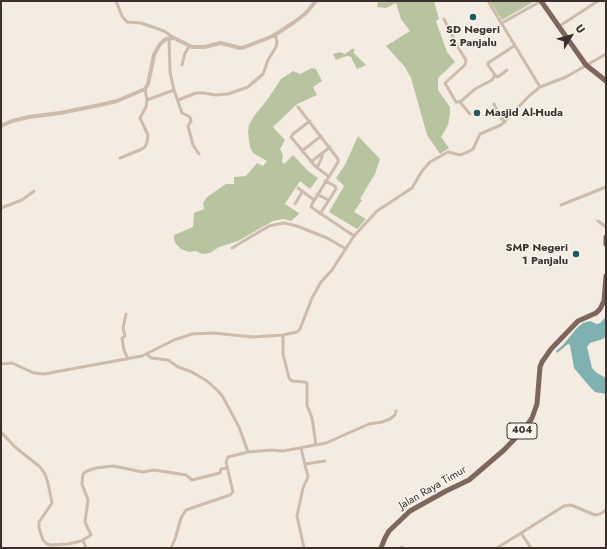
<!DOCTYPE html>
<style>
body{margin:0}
#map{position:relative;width:607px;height:549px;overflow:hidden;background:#f4ebe1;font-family:Jost,sans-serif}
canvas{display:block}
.frame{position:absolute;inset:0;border:2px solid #3b302b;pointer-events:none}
.north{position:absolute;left:551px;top:16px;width:40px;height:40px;-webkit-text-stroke:3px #fbf5ee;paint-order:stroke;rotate:53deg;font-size:11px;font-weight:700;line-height:16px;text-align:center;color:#3b302b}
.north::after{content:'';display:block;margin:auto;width:14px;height:18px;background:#3b302b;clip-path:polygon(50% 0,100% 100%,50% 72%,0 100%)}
</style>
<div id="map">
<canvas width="607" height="549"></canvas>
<div class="frame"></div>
<div class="north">U</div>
</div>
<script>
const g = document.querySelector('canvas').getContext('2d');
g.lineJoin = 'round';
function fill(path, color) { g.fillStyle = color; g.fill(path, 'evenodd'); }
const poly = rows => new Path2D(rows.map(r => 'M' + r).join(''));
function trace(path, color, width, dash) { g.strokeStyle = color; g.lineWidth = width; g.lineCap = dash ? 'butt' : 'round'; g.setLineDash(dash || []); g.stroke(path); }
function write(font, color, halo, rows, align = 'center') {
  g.font = font + ' Jost,sans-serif'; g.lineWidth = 3; g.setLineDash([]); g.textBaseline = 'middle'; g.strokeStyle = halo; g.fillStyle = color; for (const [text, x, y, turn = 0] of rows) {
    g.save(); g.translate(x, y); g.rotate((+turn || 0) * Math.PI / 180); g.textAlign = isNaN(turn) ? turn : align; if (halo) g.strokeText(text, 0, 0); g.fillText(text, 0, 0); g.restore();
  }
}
fill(poly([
 [378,1,434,1,439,19,436,21,443,41,447,52,455,62,438,78,438,90,450,107,450,114,448,125,441,137,449,148,440,154,427,135,411,78,405,67,386,46,410,31,401,19,396,3,386,8,377,7],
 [490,1,535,1,502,20],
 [353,48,355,51,353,52,366,65,357,69,351,57,348,56,343,57,336,60,333,54,340,52,345,54],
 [312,68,316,69,322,81,313,87,317,95,297,104,273,127,285,140,280,149,283,155,282,162,284,164,293,155,308,171,318,178,310,189,300,181,285,204,299,213,298,215,291,221,283,219,273,221,238,241,219,247,210,253,202,254,196,251,189,252,181,249,176,244,174,240,174,235,193,227,194,213,204,209,203,203,207,197,226,184,234,184,234,177,246,176,257,163,263,166,267,161,253,153,250,147,248,132,249,125,254,116,267,100,281,79,293,71,300,74],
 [358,136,380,159,375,174,360,199,362,200,354,212,366,219,357,229,329,212,344,186,336,178,345,165]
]), '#b8c4a0');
fill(poly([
 [606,317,606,336,603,339,590,343,587,347,592,368,597,373,606,378,606,394,595,392,590,387,574,368,570,345,568,344,557,353,556,351,563,345,577,328,583,323,590,321,597,324,600,323]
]), '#7fb0b2');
trace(poly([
 [116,1,122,16,127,22,141,23,164,31,174,38],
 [488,1,540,87],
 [444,19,459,49,466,60,465,65,445,83,456,102,460,102],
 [502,23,541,1],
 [558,27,598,1],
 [169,38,170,72,174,90,182,113,190,117,191,121,188,126,193,145,199,154],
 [182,65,185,53,189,47],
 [495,75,488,65,488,63,514,46],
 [495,75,498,77,507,70],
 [147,100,174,90],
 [178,100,196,93,203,93,216,95,228,94,248,87,263,74,268,60,276,47,277,42,275,34],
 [494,104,499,115,505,122],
 [298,107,338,159,338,162,312,204,311,207,354,236],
 [470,114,460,102,475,89,492,80,495,75],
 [310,121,293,134,291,137,315,166,328,176],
 [302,151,321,136],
 [120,158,140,150,145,147,147,142,148,135,140,118,146,107,147,100,145,89],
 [311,162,330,147],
 [317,168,322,157,322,154],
 [298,188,314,200],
 [317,194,328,200],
 [295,204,302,192],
 [561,205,606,187],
 [1,208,22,200,34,191],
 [320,214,336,189,335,186,325,181],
 [598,221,606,227],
 [232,248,269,226,284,223,297,226,327,238,346,249],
 [126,314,123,328,125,336,122,338,124,350,128,359],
 [283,335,283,354,289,378,292,381,305,382,307,383,307,405,312,418,316,445],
 [147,354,151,358,168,360,178,367,192,372,207,381,218,391,223,397,239,427,248,452],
 [1,364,12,363,34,373,44,374,142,356,174,340,192,334,213,333,253,337,283,335,297,332,300,329,312,298,321,282,332,270,354,236,377,211,412,188,422,171,430,162,448,152,460,155,468,152,473,149,480,134,501,125,529,96,540,87,566,77,606,54],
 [1,432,15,447,40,467,45,474,48,483,52,503,39,522,39,528,43,540,47,544,51,545,68,544,81,541,91,535,85,522,88,500,82,484,83,474,87,471,96,468,113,466,143,472,154,470,186,475,192,480,220,473,221,469,227,468],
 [301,448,308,477,303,488,297,516,304,548],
 [305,464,325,461],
 [521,533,531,548],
 [83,540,86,548],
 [171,548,175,539,181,518,186,510,230,495,233,492,226,462,228,457,248,452,271,450,283,451,326,443,369,424,382,422,390,419,395,415,396,411],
 [400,548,402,547],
 [497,548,564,506,571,505,595,515,600,514,606,510]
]), '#cdbbac', 3);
trace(poly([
 [1,126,12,121,29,117,60,113,100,105,117,101,145,89,148,84,154,55,160,44,166,39,174,38,192,47,204,47,221,43,240,48,245,47,273,36,293,23,305,14,316,1]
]), '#cdbbac', 4);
trace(poly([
 [541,1,586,65,606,81],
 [606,237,606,244],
 [381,548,385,538,389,531,410,511,446,491,469,480,504,450,526,427,532,418,537,404,540,367,542,362,551,349,578,321,596,313,600,309,604,301,606,276]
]), '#7d675c', 5);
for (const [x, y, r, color] of [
 [473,17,4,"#1f5a5e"],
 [477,113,4,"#1f5a5e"],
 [576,254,4,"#1f5a5e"]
]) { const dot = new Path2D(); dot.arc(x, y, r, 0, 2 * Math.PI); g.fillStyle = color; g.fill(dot); trace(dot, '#fbf5ee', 1.5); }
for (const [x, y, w] of [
 [522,431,30]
]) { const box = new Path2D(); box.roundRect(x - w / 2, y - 8, w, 16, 3); g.fillStyle = '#fbf5ee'; g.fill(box); trace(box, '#3b302b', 1); }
write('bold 10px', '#3b302b', null, [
 ["404",522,431]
]);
write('bold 11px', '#3b302b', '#fbf5ee', [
 ["SD Negeri",473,30],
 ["2 Panjalu",473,43],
 ["Masjid Al-Huda",485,113,"left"],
 ["SMP Negeri",568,248,"right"],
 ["1 Panjalu",568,261,"right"]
]);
write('11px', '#3b302b', '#fbf5ee', [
 ["Jalan Raya Timur",433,488,-30]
]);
</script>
